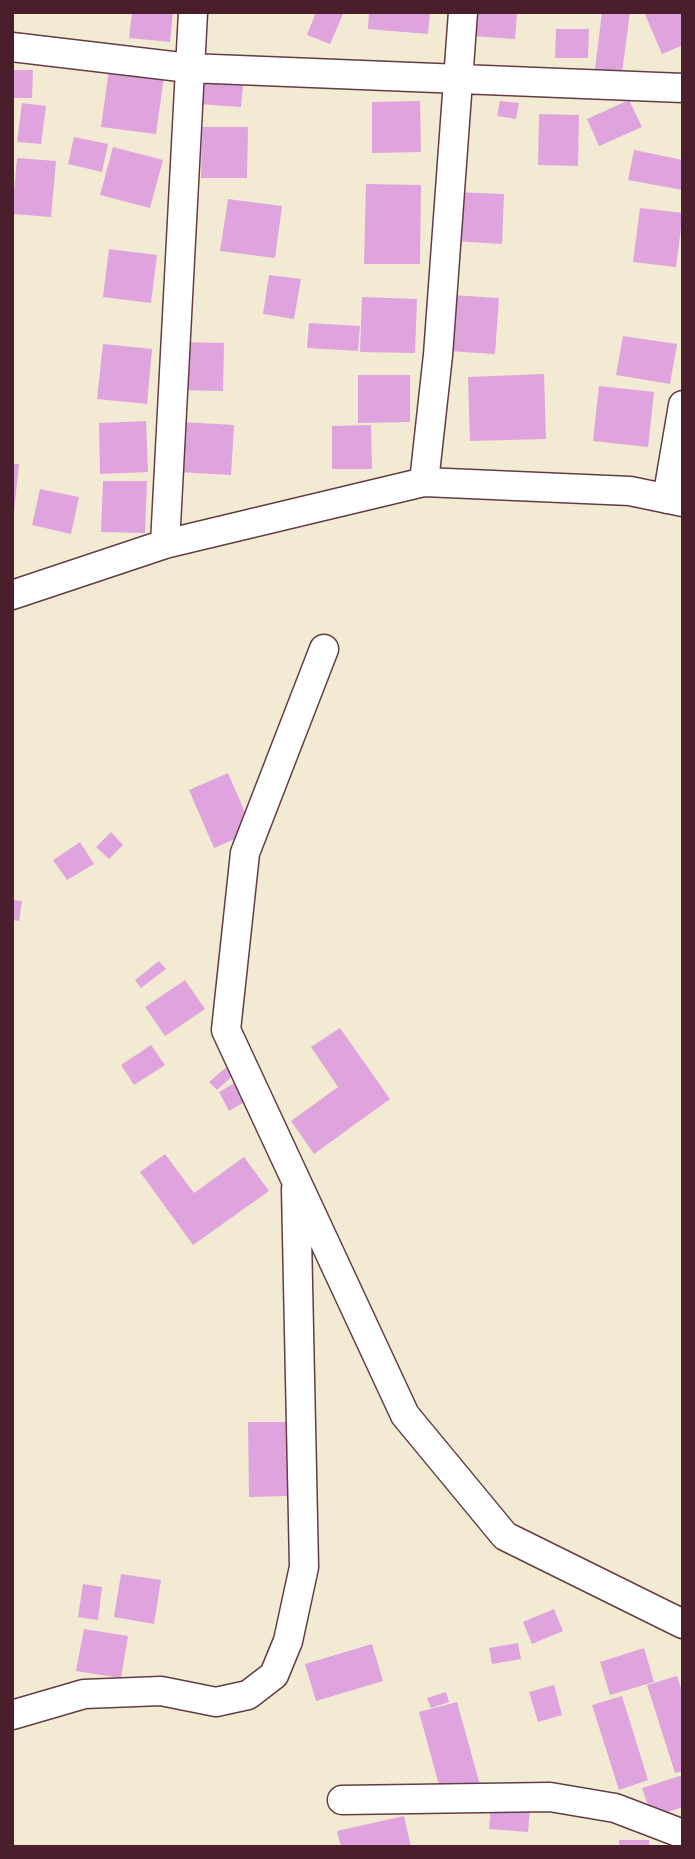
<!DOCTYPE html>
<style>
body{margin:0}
#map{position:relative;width:695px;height:1859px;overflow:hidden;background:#f3ead3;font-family:"Comic Neue",sans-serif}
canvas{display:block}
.frame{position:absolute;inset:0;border:14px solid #4a1f2b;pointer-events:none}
</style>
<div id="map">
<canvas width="695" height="1859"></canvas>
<div class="frame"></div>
</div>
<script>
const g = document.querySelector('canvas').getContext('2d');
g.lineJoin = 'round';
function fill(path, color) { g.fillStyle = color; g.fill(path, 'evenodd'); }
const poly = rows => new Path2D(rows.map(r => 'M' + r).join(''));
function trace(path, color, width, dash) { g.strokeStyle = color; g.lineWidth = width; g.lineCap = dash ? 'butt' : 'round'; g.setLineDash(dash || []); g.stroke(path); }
fill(poly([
 [132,12,173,12,170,42,129,38],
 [316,12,344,12,330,44,307,35],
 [369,12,430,12,428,34,368,29],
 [472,12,517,12,515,39,470,36],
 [602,12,630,12,622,73,595,69],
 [644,12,683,12,683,45,662,54],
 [556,29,589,29,588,58,555,58],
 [109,69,164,76,156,134,101,127],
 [12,70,33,70,32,98,12,98],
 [201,73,244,77,241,107,198,104],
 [629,100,642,127,599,146,587,119],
 [420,101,421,152,372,153,372,102],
 [500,101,519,103,516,119,497,116],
 [22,103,46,106,41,144,17,142],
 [539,114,579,115,578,166,538,165],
 [202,127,248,127,247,178,201,178],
 [74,137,108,144,102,172,68,164],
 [113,147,163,160,150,208,100,195],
 [634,150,683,160,683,190,628,180],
 [17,158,56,161,51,217,12,214],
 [366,184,421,185,420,264,364,264],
 [457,192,504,194,502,244,454,241],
 [228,199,282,206,275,258,220,251],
 [640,208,683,213,676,267,633,262],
 [109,249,157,255,151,303,103,297],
 [269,275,301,279,294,319,263,314],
 [451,295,499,298,495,354,448,351],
 [362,297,417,299,415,353,360,352],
 [309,323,360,326,358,351,307,348],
 [623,336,677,344,670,384,616,375],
 [182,342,224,343,223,391,181,390],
 [103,344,152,349,147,404,97,399],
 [544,374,546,439,470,441,468,377],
 [358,375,410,375,410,422,358,423],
 [599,386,654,392,648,447,593,441],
 [146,421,148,472,100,474,99,423],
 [181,422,234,425,231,475,177,472],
 [371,425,372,469,332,469,332,426],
 [12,464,19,464,14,511,12,510],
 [103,481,147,481,145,533,101,532],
 [40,489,79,497,71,534,32,525],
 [228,773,253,831,214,848,189,790],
 [111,832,123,845,109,859,96,847],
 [80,842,94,864,67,880,53,860],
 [12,900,22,901,19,921,12,920],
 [159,961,166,969,141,988,135,980],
 [185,980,205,1009,165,1036,145,1007],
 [340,1028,390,1099,314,1154,291,1121,338,1087,311,1047],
 [151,1045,165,1065,134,1085,121,1065],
 [230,1064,237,1072,217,1090,209,1082],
 [245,1077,255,1096,229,1111,219,1092],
 [165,1154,194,1193,244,1157,269,1191,193,1245,140,1172],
 [248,1422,287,1422,288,1496,249,1497],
 [121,1574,161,1580,154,1624,114,1617],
 [83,1584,102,1587,98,1620,78,1617],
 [554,1609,563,1631,532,1644,523,1622],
 [84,1629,128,1636,121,1678,76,1671],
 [518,1643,521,1659,492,1664,489,1648],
 [372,1644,383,1681,316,1701,305,1664],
 [644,1648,654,1682,610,1695,600,1662],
 [677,1676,683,1694,683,1771,675,1773,647,1685],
 [554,1685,562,1715,538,1722,529,1692],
 [446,1692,449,1702,431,1708,427,1698],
 [622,1696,648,1780,619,1790,592,1705],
 [457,1702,480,1785,442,1796,419,1712],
 [683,1775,683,1807,652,1817,642,1788],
 [491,1805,530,1808,528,1832,489,1829],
 [404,1816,411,1847,341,1847,337,1831],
 [619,1840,649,1840,649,1847,619,1847]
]), '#dfa4de');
const minor = poly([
 [12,47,189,68,683,88],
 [424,482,438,355,463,12],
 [667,499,683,405],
 [165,544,193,12],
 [12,595,165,544,424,482,630,491,683,502],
 [324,649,245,853,226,1030,405,1415,505,1536,683,1624],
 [12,1715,84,1694,161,1691,216,1702,248,1695,274,1675,288,1641,304,1567,296,1189],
 [342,1800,550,1797,615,1808,683,1834]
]);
trace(minor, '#633d44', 31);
trace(minor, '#fff', 28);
</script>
